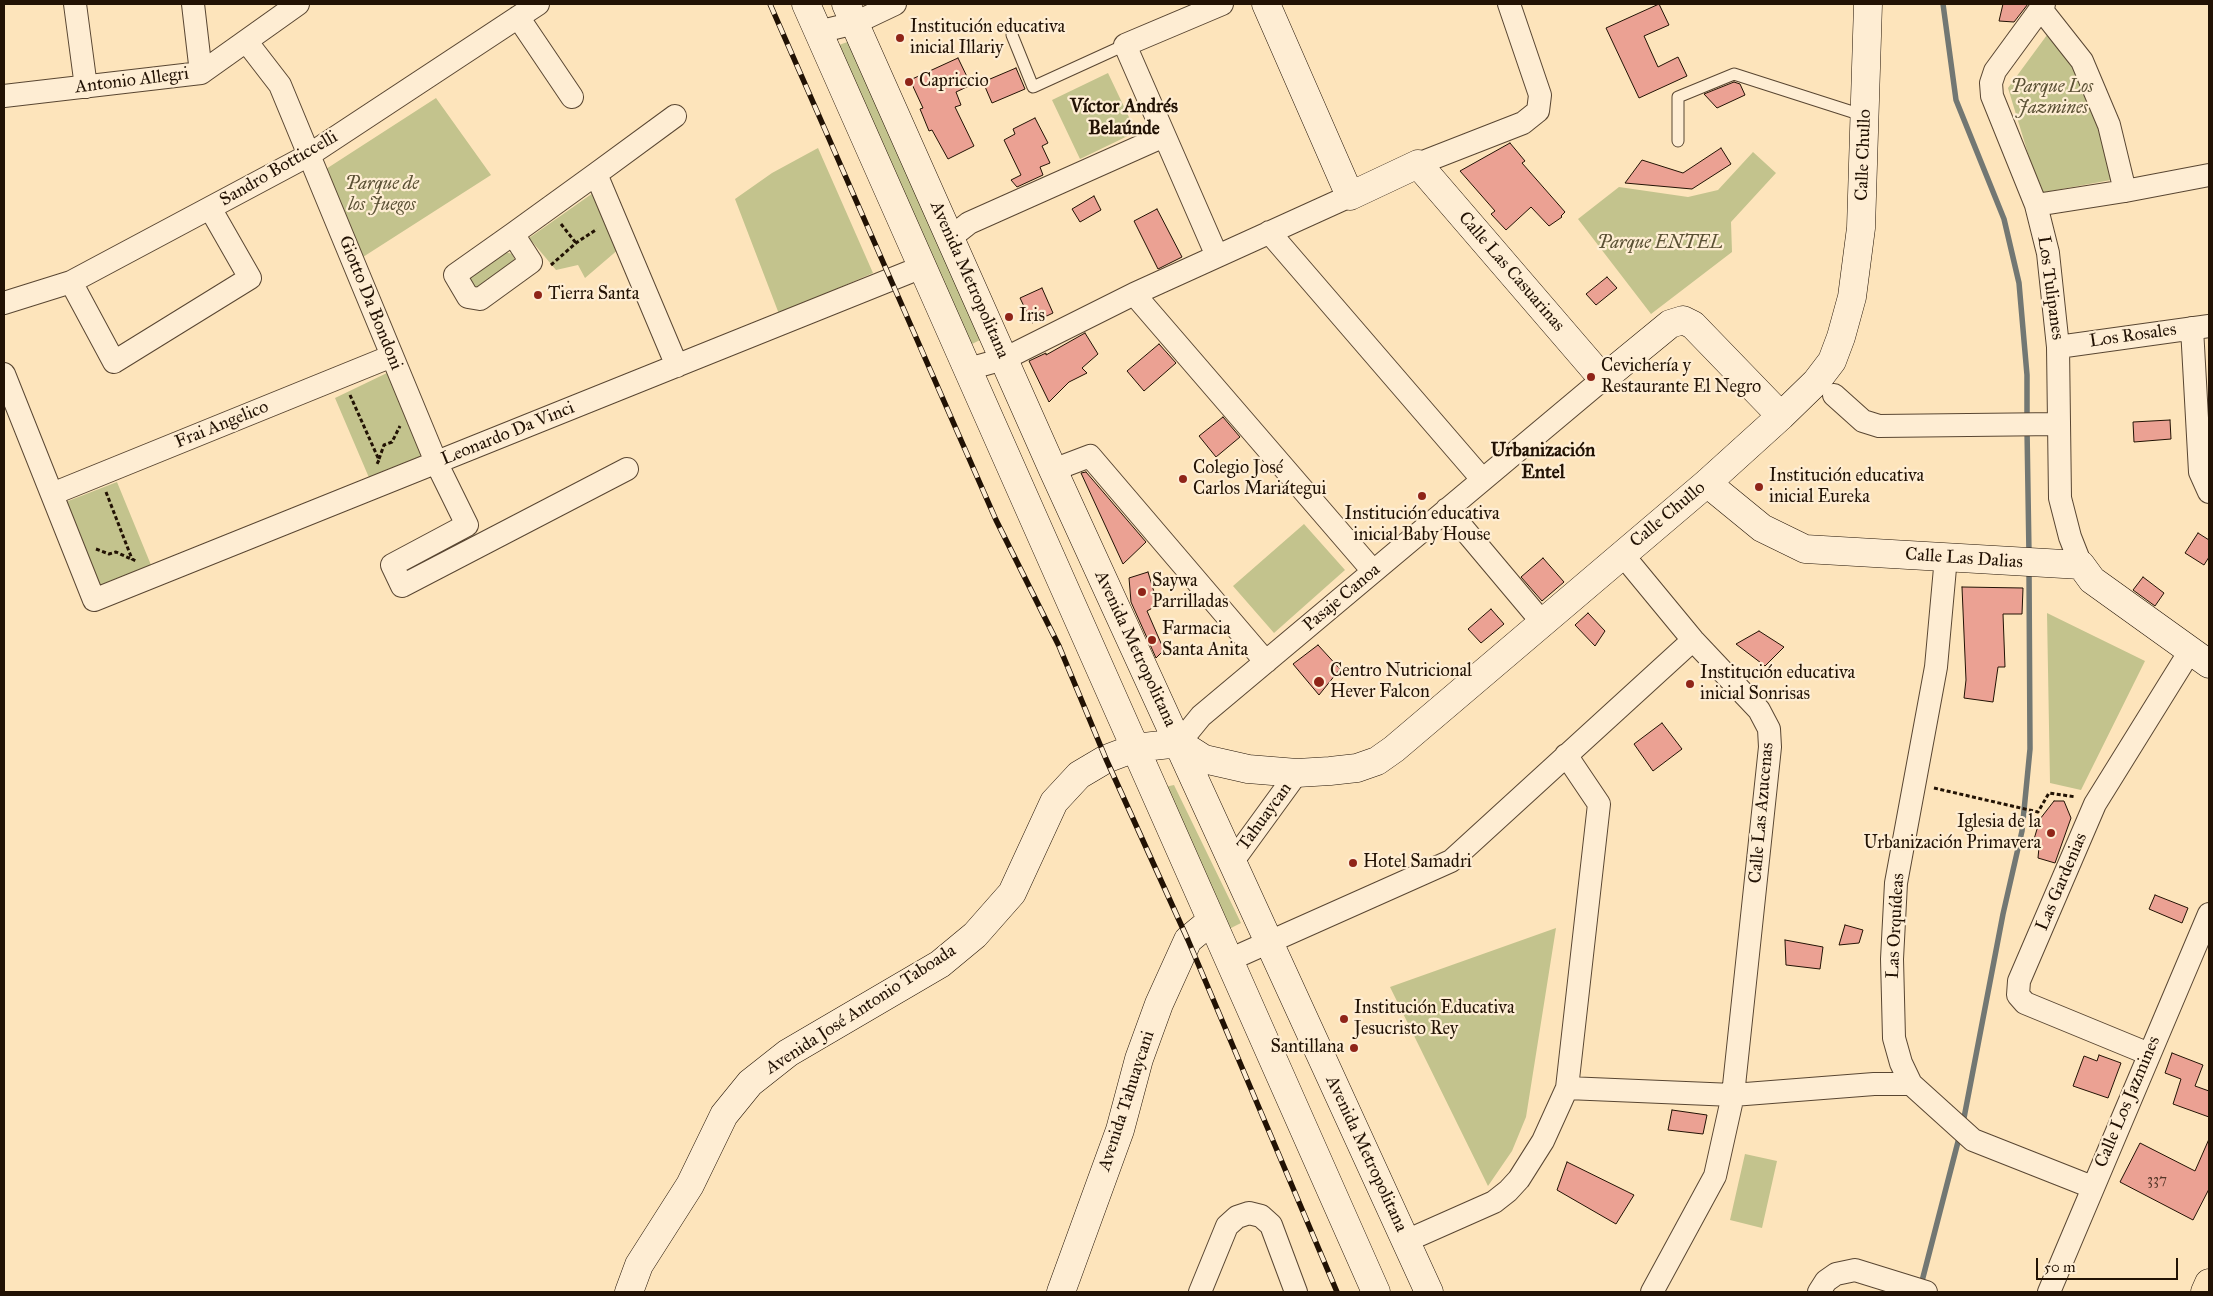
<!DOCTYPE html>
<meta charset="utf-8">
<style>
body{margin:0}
#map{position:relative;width:2213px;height:1296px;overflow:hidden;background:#fde4bb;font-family:"IM FELL Great Primer",serif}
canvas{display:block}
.frame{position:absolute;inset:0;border:5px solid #221204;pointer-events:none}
.scale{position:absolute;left:2036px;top:1258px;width:142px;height:22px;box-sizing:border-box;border:2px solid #221204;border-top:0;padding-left:6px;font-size:15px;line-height:18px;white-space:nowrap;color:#221204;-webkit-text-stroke:4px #feedd3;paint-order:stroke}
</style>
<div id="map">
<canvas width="2213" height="1296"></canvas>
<div class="frame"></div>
<div class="scale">50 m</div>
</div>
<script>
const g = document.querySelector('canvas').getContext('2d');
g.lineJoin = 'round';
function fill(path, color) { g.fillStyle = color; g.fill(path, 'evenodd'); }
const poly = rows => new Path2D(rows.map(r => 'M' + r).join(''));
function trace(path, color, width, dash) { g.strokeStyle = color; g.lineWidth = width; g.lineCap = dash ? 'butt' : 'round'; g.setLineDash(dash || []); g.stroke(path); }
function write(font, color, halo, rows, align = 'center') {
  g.font = font + ' "IM FELL Great Primer",serif'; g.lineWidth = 4.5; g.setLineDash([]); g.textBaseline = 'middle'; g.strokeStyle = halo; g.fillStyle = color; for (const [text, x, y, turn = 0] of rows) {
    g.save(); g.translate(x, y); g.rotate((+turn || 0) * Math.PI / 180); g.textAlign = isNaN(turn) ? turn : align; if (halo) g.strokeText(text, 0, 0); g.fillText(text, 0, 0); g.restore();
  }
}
fill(poly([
 [2047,35,2067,52,2086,79,2111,180,2040,193,2008,88],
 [850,41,984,338,968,346,839,45],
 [1108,73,1136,132,1080,159,1052,100],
 [436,98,491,175,363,257,326,169],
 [818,148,873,273,779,314,735,199,772,173],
 [1753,152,1776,173,1731,222,1732,252,1651,314,1578,219,1619,187,1688,197,1718,190],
 [593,193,620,248,585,278,578,265,556,270,529,238],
 [506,252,512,254,514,258,514,263,478,289,472,289,470,278],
 [387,373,424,459,370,480,335,398],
 [117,482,151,565,97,589,63,503],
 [1304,524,1345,570,1274,633,1233,586],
 [2047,613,2145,661,2081,790,2050,783],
 [1174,785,1241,923,1229,929,1160,788],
 [1556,928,1526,1117,1512,1151,1488,1186,1390,987],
 [1745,1154,1777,1161,1762,1228,1730,1220]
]), '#c3c38d');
trace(poly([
 [1943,4,1956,100,2004,219,2019,283,2027,375,2027,419],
 [2027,429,2029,554],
 [1963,1123,2003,914,2022,831,2030,749,2029,569],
 [1921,1285,1960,1134]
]), '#727773', 5.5);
const building = poly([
 [1659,4,1669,25,1644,36,1658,67,1678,57,1687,76,1639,98,1606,28,1659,4],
 [2003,4,2028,4,2014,22,1999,21,2003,4],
 [958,58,971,85,956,92,961,105,955,107,974,146,948,159,932,130,929,131,920,109,923,108,910,80,958,58],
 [1016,68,1025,89,992,103,983,82,1016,68],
 [1734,82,1740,84,1745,95,1717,108,1704,94,1734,82],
 [1035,118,1048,143,1042,146,1050,163,1040,167,1043,175,1017,187,1011,180,1021,175,1004,140,1015,134,1013,129,1035,118],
 [1510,143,1525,161,1522,163,1565,212,1561,216,1562,217,1549,226,1531,207,1506,230,1491,214,1495,211,1460,171,1510,143],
 [1721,148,1731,164,1692,189,1625,183,1642,160,1683,173,1721,148],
 [1094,196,1101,210,1080,222,1072,209,1094,196],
 [1157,209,1182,257,1158,269,1134,221,1157,209],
 [1607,277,1617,288,1596,305,1586,294,1607,277],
 [1042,288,1053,313,1032,323,1020,298,1042,288],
 [1085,333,1098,354,1082,368,1087,373,1069,382,1049,402,1029,361,1046,353,1046,355,1085,333],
 [1159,344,1176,363,1144,391,1127,371,1159,344],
 [1223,417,1240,437,1216,457,1199,436,1223,417],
 [2170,420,2171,439,2134,442,2133,422,2170,420],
 [1086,472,1146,542,1123,564,1081,473,1086,472],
 [2198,533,2209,540,2209,557,2204,565,2185,553,2198,533],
 [1543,558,1564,582,1542,601,1521,577,1543,558],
 [1148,572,1158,605,1147,611,1164,650,1156,658,1131,602,1129,578,1148,572],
 [2143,577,2164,593,2155,606,2133,590,2143,577],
 [1962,587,2023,588,2022,614,2003,614,2005,667,1998,667,1993,702,1964,698,1966,680,1962,587],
 [1491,609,1504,624,1481,643,1468,629,1491,609],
 [1588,613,1605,631,1595,646,1575,625,1588,613],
 [1759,631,1784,647,1765,666,1736,644,1759,631],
 [1318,645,1340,669,1319,695,1293,664,1318,645],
 [1662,723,1682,749,1653,771,1634,744,1662,723],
 [2054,801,2064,801,2071,818,2055,863,2038,858,2039,847,2032,846,2040,819,2054,801],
 [2155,895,2188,908,2182,923,2149,909,2155,895],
 [1845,925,1863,930,1859,943,1839,945,1845,925],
 [1785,940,1823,947,1820,969,1786,965,1785,940],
 [2172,1053,2203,1065,2195,1086,2209,1091,2209,1117,2173,1104,2181,1079,2165,1073,2172,1053],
 [2099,1055,2121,1063,2108,1098,2073,1086,2084,1056,2097,1061,2099,1055],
 [1672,1110,1707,1115,1703,1134,1668,1130,1672,1110],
 [2209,1139,2209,1189,2193,1220,2120,1182,2140,1143,2195,1171,2209,1139],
 [1567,1162,1634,1195,1616,1224,1557,1190,1567,1162]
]);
fill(building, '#eba193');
trace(building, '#221204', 1);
const lane = poly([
 [1012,35,1033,87,1125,45],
 [1678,141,1678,97,1734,74,1865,116]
]);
const street = poly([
 [75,4,86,87],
 [193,4,201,73],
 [2044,4,1995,71,1991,83,1992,96,2036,205,2048,253,2058,347,2060,498,2070,537,2081,565],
 [2041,9,2082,61,2109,125,2125,191],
 [518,17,572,97],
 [818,32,855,23,895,4],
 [246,41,280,85,436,462,467,525,392,565,402,586,627,469],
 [4,96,201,73,298,4],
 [1418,164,1523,123,1538,111,1540,95,1509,4],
 [596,174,677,366],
 [2036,205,2125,191,2209,175],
 [1269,232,1482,479],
 [513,234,531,262,480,299,468,297,455,275,513,234,596,174,675,116],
 [950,238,969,223,1164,136],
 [1217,256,1125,45,1222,4],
 [71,282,114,362,250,278,210,208],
 [1134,294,1373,571],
 [4,303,71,282,309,155,538,4],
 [2192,328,2200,472,2209,492],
 [2058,347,2209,326],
 [968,369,1004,359,1134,294,1350,196],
 [4,374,94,600,922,267],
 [1834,395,1863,421,1879,426,2058,424],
 [1053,470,1090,456,1266,662],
 [52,494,392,356],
 [1447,509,1542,622],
 [1622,554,1693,640,1759,710,1769,729,1770,747,1733,1095,1715,1176,1652,1292],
 [1946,557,1936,667,1896,883,1892,959,1894,1038,1901,1063,1911,1084,1973,1140,2092,1187],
 [1179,743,1201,716,1603,379],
 [1233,861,1297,773],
 [1229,960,1451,861,1693,640],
 [2149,1054,2025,1003,2018,995,2019,981,2095,804,2190,651],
 [1567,1088,1733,1095,1874,1084,1911,1084],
 [1406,1241,1494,1202,1508,1191,1519,1179,1543,1141,1567,1088,1599,804,1566,755],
 [1200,1292,1227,1226,1237,1217,1249,1213,1261,1216,1271,1225,1296,1292],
 [1819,1292,1826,1281,1836,1274,1855,1270,1926,1292],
 [2049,1292,2209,914]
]);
const secondary = poly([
 [806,4,1376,1292],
 [846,4,1053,470,1429,1292],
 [1266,4,1350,196,1418,164,1603,379,1670,324,1683,320,1693,325,1781,416],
 [1707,483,1762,528,1805,549,2081,565,2092,580,2209,664],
 [629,1292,639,1265,690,1185,724,1115,750,1083,788,1053,940,964,975,935,1012,893,1054,802,1079,775,1106,759,1135,748,1179,743,1204,759,1248,769,1297,773,1330,771,1357,768,1377,761,1394,749,1707,483,1781,416,1816,382,1832,361,1841,337,1852,297,1861,228,1868,4],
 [1061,1292,1120,1130,1139,1059,1159,1004,1188,940,1211,921]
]);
const primary = poly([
 [2205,1292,2209,1283]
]);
trace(lane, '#594632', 13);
trace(street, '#594632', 24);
trace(secondary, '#221204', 29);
trace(primary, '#221204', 29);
trace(poly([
 [561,224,576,243],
 [551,265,576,243,597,229],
 [350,395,379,460,377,464],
 [379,459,384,445,392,442,400,426],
 [106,492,132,559,136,561],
 [96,549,109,554,116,552,131,559],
 [1934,788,2038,812,2049,793,2076,797]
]), '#221204', 3, [4, 2.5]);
trace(lane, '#feedd3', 11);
trace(street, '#feedd3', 22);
trace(secondary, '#feedd3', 28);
trace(primary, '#fde4bb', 28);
const rail = poly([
 [770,4,996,520,1059,646,1106,759,1188,940,1337,1292]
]);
trace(rail, '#221204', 5.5);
trace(rail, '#feedd3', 4, [11]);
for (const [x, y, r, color] of [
 [900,38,5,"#8f2418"],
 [909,82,5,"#8f2418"],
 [538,295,5,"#8f2418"],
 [1009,317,5,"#8f2418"],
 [1591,377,5,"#8f2418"],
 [1183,479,5,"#8f2418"],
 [1759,487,5,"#8f2418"],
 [1422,496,5,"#8f2418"],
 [1142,592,5,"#8f2418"],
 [1152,640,5,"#8f2418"],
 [1319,682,6,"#8f2418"],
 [1690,684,5,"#8f2418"],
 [2051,833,5,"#8f2418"],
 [1353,863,5,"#8f2418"],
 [1344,1019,5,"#8f2418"],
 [1354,1048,5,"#8f2418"]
]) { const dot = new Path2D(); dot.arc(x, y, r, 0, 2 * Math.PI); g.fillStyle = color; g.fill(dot); trace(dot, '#feedd3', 2); }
write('15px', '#543628', null, [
 ["337",2157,1180]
]);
write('18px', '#221204', '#feedd3', [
 ["Institución educativa",910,28],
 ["inicial Illariy",910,49],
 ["Capriccio",919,82],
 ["Tierra Santa",548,295],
 ["Iris",1019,317],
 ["Cevichería y",1601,367],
 ["Restaurante El Negro",1601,388],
 ["Colegio José",1193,469],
 ["Carlos Mariátegui",1193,490],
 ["Institución educativa",1769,477],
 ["inicial Eureka",1769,498],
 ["Institución educativa",1422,515,"center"],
 ["inicial Baby House",1422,536,"center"],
 ["Saywa",1152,582],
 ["Parrilladas",1152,603],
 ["Farmacia",1162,630],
 ["Santa Anita",1162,651],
 ["Centro Nutricional",1330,672],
 ["Hever Falcon",1330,693],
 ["Institución educativa",1700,674],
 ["inicial Sonrisas",1700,695],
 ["Iglesia de la",2041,823,"right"],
 ["Urbanización Primavera",2041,844,"right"],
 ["Hotel Samadri",1363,863],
 ["Institución Educativa",1354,1009],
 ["Jesucristo Rey",1354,1030],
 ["Santillana",1344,1048,"right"]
], 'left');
write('18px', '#221204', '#feedd3', [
 ["Antonio Allegri",132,81,-7],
 ["Calle Chullo",1864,155,-88],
 ["Sandro Botticcelli",279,169,-30],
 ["Calle Las Casuarinas",1511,272,49],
 ["Avenida Metropolitana",969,280,66],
 ["Los Tulipanes",2050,288,82],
 ["Giotto Da Bondoni",370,303,68],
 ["Los Rosales",2133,336,-8],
 ["Frai Angelico",222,425,-22],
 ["Leonardo Da Vinci",508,434,-22],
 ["Calle Chullo",1668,515,-40],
 ["Calle Las Dalias",1964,559,4],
 ["Pasaje Canoa",1342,598,-40],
 ["Avenida Metropolitana",1135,649,65],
 ["Calle Las Azucenas",1762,813,-85],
 ["Tahuaycan",1265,817,-54],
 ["Las Gardenias",2062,882,-67],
 ["Las Orquídeas",1896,926,-87],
 ["Avenida José Antonio Taboada",861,1010,-33],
 ["Avenida Tahuaycani",1127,1101,-72],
 ["Calle Los Jazmines",2128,1102,-67],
 ["Avenida Metropolitana",1366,1154,65]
]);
write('italic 18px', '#5a5034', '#feedd3', [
 ["Parque Los",2052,88],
 ["Jazmines",2052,109],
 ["Parque de",382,185],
 ["los Juegos",382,206],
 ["Parque ENTEL",1660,244]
]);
write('bold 19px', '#221204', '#feedd3', [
 ["Víctor Andrés",1124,107],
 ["Belaúnde",1124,129],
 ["Urbanización",1543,451],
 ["Entel",1543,473]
]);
</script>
